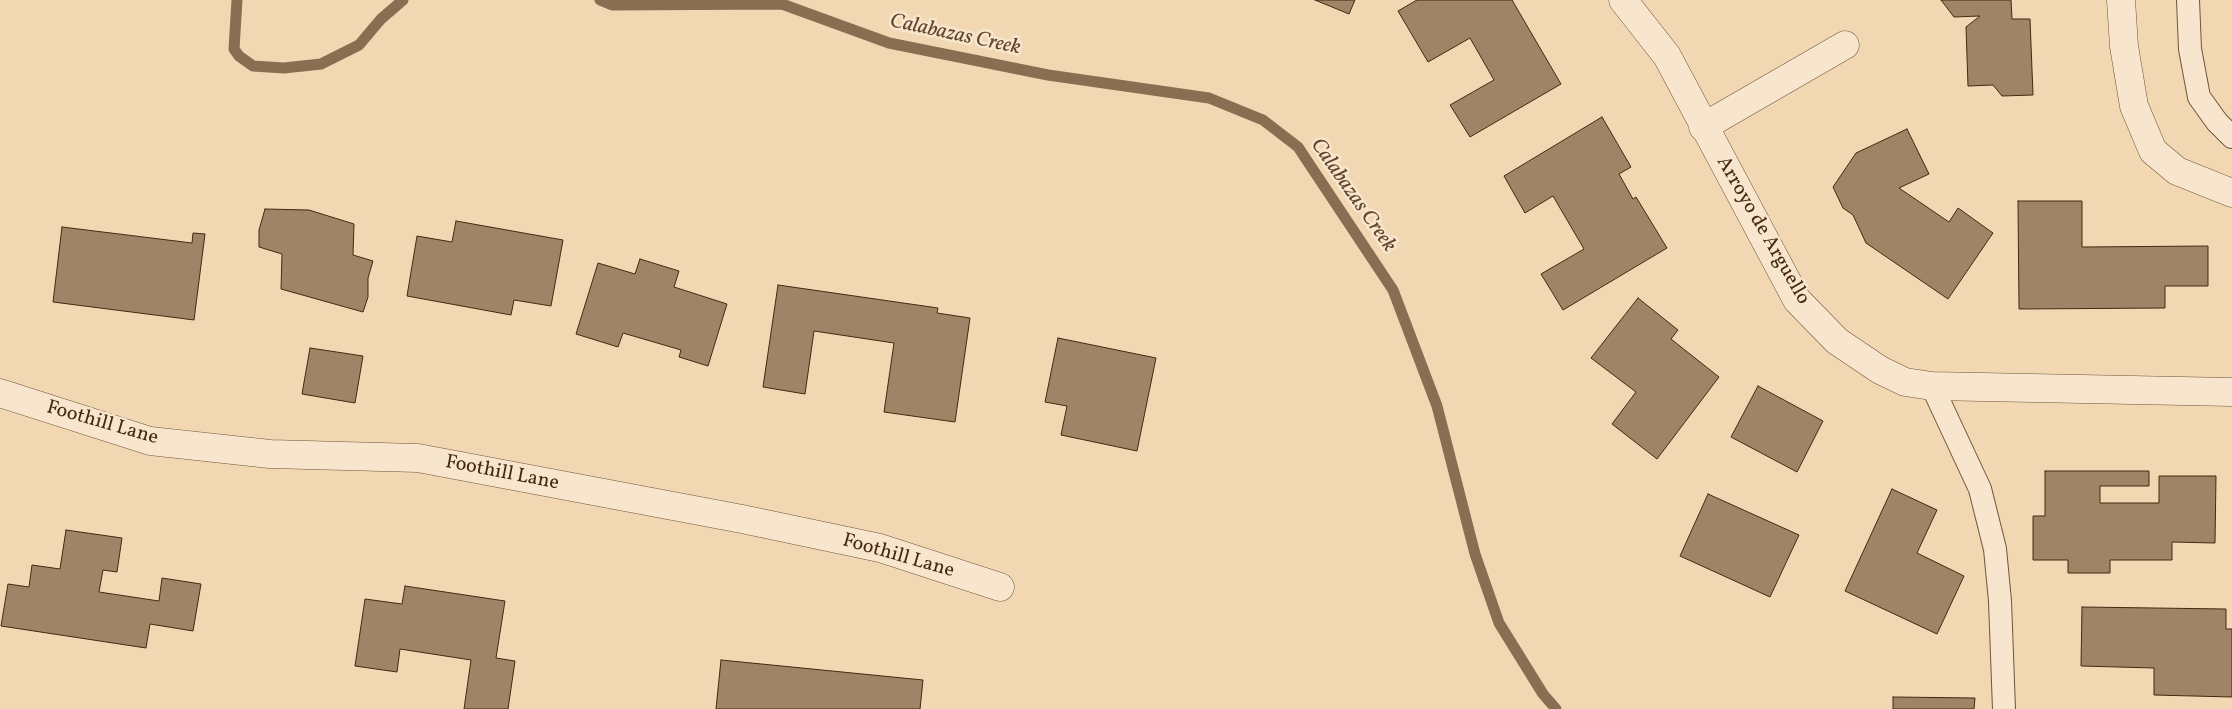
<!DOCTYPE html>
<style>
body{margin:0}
canvas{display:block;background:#f2d8b2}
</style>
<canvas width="2232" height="709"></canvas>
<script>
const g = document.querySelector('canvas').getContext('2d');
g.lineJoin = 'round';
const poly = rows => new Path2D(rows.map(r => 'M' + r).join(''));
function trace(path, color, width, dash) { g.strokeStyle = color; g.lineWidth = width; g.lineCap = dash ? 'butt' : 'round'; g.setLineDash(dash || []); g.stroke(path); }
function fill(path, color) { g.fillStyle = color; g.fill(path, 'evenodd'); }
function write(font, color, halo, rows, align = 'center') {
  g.font = font + ' Vollkorn,serif'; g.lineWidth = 5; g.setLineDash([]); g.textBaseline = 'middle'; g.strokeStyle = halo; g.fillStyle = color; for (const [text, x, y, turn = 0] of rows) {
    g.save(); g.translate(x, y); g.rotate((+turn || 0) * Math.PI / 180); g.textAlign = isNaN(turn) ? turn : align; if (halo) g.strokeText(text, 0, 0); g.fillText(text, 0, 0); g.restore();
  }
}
trace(poly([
 [237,0,234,49,239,56,253,66,284,68,321,64,359,45,381,19,403,0],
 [600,0,612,5,782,4,889,43,1048,75,1209,98,1263,120,1298,147,1393,290,1437,406,1475,554,1499,623,1543,694,1556,709]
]), '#8a6e51', 11);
const building = poly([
 [1315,0,1355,0,1349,14,1315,0],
 [1417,0,1512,0,1561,84,1470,137,1450,105,1494,80,1470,38,1428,62,1398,11,1417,0],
 [1941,0,2011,0,2012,19,2030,19,2033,95,2002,96,1993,85,1968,86,1966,27,1980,16,1954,17,1941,0],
 [1602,117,1631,167,1619,174,1633,199,1636,197,1667,248,1563,310,1541,274,1584,249,1553,196,1525,213,1504,176,1602,117],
 [1907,129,1929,174,1899,188,1949,222,1958,208,1993,233,1948,299,1866,243,1853,215,1843,208,1833,187,1856,153,1907,129],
 [2018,201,2082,201,2082,247,2208,246,2208,286,2165,286,2165,308,2019,309,2018,201],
 [265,209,309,210,354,224,353,255,373,261,368,278,368,297,363,312,281,289,282,254,259,247,259,230,265,209],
 [456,221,563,240,551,306,514,300,511,315,407,296,417,236,452,242,456,221],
 [62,227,192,243,193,233,205,234,194,320,53,302,62,227],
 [640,259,679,271,674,287,727,304,708,366,679,357,681,350,623,333,618,347,576,334,598,263,635,274,640,259],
 [778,285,938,308,937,313,970,318,955,422,884,412,894,343,814,331,805,394,763,387,778,285],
 [1638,298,1678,330,1671,339,1719,377,1657,459,1612,424,1636,392,1591,358,1638,298],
 [1058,338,1156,358,1137,451,1061,435,1067,406,1045,402,1058,338],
 [310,348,363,356,355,403,302,394,310,348],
 [1758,386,1823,421,1797,472,1731,437,1758,386],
 [2045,471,2149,471,2149,486,2100,486,2100,503,2159,503,2159,476,2216,476,2215,543,2172,542,2172,560,2110,560,2110,573,2068,573,2068,560,2033,560,2033,516,2045,516,2045,471],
 [1892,489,1937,510,1917,553,1964,576,1937,634,1845,591,1892,489],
 [1708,494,1799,535,1770,597,1680,556,1708,494],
 [66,530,122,538,117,572,103,570,99,592,159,601,162,578,201,584,193,631,150,624,146,648,1,626,8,584,29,587,32,565,60,569,66,530],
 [405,586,505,601,496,658,515,661,508,709,464,709,471,660,400,649,397,672,355,666,365,599,402,604,405,586],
 [2082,607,2226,609,2226,629,2232,629,2232,697,2154,695,2154,668,2081,666,2082,607],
 [721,660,923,680,920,709,716,709,721,660],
 [1893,697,1975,698,1974,709,1893,709,1893,697]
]);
fill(building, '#9f8465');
trace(building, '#462811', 1);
const lane = poly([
 [2188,0,2190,49,2199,97,2217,122,2232,137],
 [1932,386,1980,489,1995,549,2000,601,2004,709]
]);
const street = poly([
 [1623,0,1667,56,1797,300,1837,341,1880,370,1905,382,1932,386,2232,392],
 [2121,0,2124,46,2134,106,2153,151,2177,171,2232,193],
 [1703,127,1845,45],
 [0,393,150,441,270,454,418,458,742,519,880,548,1000,587]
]);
trace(lane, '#715439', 24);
trace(street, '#715439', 29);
trace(lane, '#f7e6cd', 22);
trace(street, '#f7e6cd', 28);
write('20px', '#462811', '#f7e6cd', [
 ["Arroyo de Arguello",1762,231,60],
 ["Foothill Lane",102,424,16],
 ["Foothill Lane",502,474,11],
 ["Foothill Lane",898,557,16]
]);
write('italic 21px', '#62452c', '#f7e6cd', [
 ["Calabazas Creek",955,36,12],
 ["Calabazas Creek",1352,196,55]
]);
</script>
